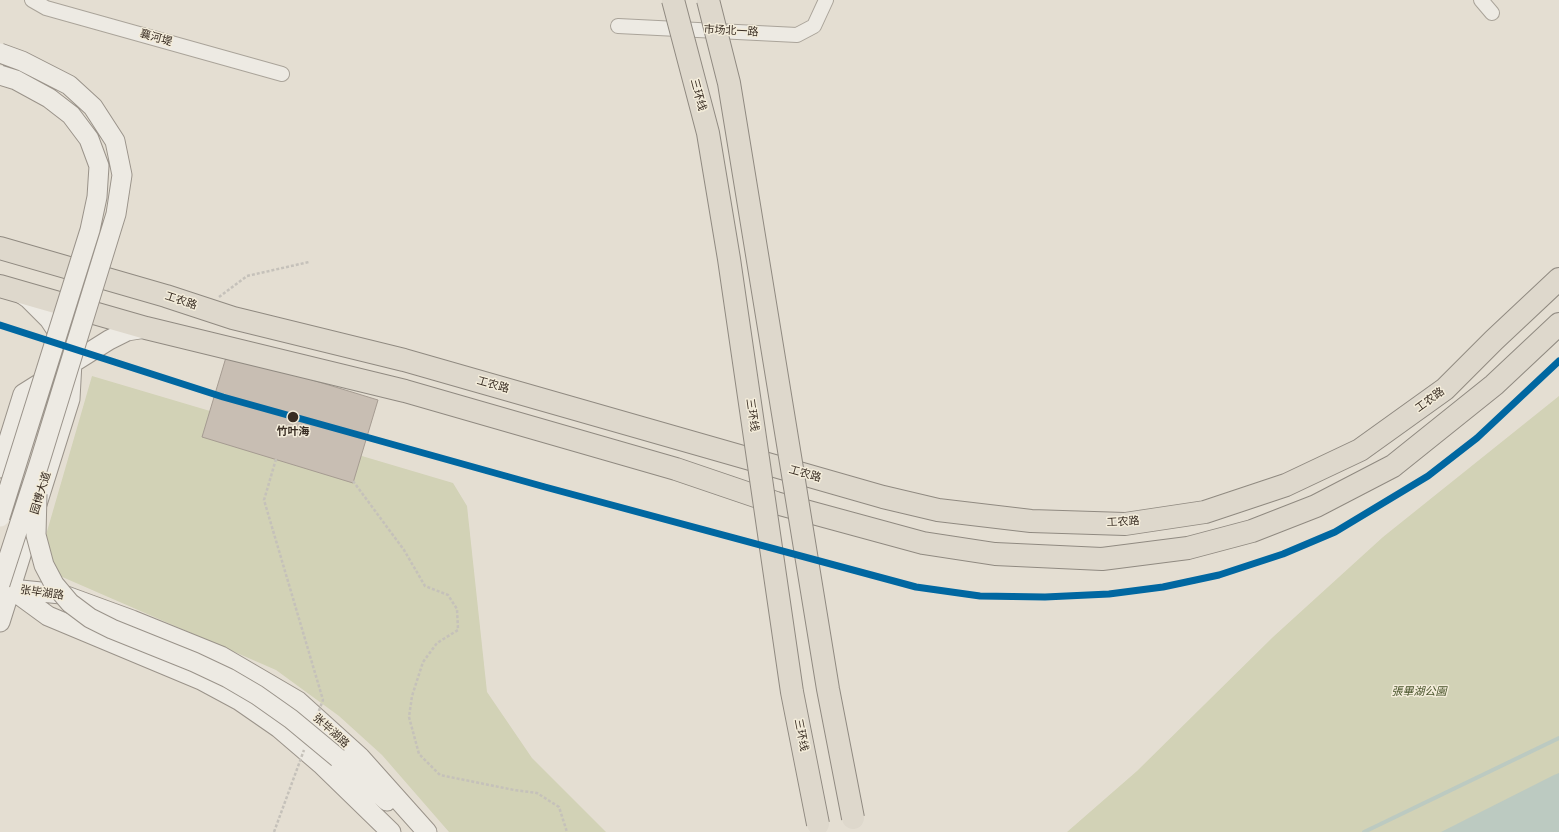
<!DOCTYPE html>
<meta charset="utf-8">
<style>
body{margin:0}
canvas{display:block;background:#e4ded2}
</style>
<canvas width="1559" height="832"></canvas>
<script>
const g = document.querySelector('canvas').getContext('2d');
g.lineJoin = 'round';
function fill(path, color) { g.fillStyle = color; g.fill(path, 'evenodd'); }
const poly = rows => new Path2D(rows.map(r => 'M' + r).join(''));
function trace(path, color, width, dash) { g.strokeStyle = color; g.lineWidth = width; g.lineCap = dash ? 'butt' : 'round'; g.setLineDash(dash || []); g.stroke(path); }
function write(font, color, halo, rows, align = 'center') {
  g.font = font + ' "Libre Baskerville","Noto Sans SC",serif'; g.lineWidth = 3; g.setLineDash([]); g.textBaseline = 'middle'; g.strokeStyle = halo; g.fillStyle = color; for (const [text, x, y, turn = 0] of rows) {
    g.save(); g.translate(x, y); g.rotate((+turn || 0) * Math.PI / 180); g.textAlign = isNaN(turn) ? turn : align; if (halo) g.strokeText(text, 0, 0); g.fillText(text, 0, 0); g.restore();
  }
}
fill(poly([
 [92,376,453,483,467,506,487,692,532,758,606,832,449,832,382,755,339,716,276,670,37,566],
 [1559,396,1559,832,1067,832,1137,771,1273,637,1383,537]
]), '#d2d2b6');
fill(poly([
 [1559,773,1559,832,1441,832,1554,775]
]), '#bccac1');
trace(poly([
 [1364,832,1559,738]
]), '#bccac1', 4);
const building = poly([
 [227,354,378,400,353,483,202,437,227,354]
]);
fill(building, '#c8beb3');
trace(building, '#a59b91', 1);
const minor = poly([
 [32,0,46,8,282,74],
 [1481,0,1492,13],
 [618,26,797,35,814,26,826,0]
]);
const secondary = poly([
 [0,468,23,394,109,340,127,331,146,328],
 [11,589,61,594,132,620,221,656,298,701,360,757,427,832],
 [11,589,48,616,201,680,240,701,279,728,321,764,391,832],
 [0,622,70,399,72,362,69,349,49,319,29,299,19,292],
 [338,758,387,801]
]);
const trunk = poly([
 [0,248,166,296,233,318,404,360,883,497,938,510,1031,521,1125,524,1205,512,1286,485,1360,450,1445,389,1494,340,1559,279],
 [0,286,146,328,405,391,676,469,776,503,923,543,995,554,1102,559,1188,548,1252,531,1316,506,1393,466,1494,385,1559,324]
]);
trace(minor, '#aaa49a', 16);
trace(secondary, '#9a938a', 21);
trace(trunk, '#908a81', 24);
trace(poly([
 [219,297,247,276,309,262],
 [353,481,404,550,425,586,448,595,457,609,458,630,437,643,423,662,412,696,409,717,419,754,440,775,514,790,537,793,559,807,567,832]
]), '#c5c1ba', 2.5, [3, 2]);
trace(minor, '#edeae3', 14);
trace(secondary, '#edeae3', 19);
trace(trunk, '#ded8cc', 22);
const secondaryBridge = poly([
 [0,53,22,61,69,85,93,107,115,141,122,175,116,214,39,464,0,584],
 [0,75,16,80,49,98,71,115,89,139,99,166,97,197,90,230,0,517],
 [37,494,36,535,44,565,54,584,70,603,90,618,112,629,194,662,228,678,257,695,291,719,338,758]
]);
const trunkBridge = poly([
 [673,0,708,133,729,259,792,692,818,824],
 [708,0,729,83,828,689,853,818]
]);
trace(secondaryBridge, '#9a938a', 21, []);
trace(trunkBridge, '#908a81', 24, []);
trace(poly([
 [276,459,264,500,323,700,315,721],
 [274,832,304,750]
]), '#c5c1ba', 2.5, [3, 2]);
trace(secondaryBridge, '#edeae3', 19);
trace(trunkBridge, '#ded8cc', 22);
trace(poly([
 [0,325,223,397,545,487,916,587,980,596,1045,597,1109,594,1163,587,1219,575,1283,554,1335,532,1428,476,1477,438,1559,361]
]), '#0067a1', 7);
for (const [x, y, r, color] of [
 [293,417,6,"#392d23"]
]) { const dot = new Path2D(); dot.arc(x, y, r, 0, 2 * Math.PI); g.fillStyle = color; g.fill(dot); trace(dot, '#f3ecda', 1.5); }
write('11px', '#392d23', '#f3ecda', [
 ["市场北一路",731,31,3],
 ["襄河堤",156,38,16],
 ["三环线",698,95,75],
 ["工农路",181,301,18],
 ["工农路",493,385,16],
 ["工农路",1430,400,-36],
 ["三环线",752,415,82],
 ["工农路",805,474,16],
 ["园博大道",41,493,-73],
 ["工农路",1123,522,-3],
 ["张毕湖路",42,593,8],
 ["张毕湖路",331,731,42],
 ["三环线",801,735,79]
]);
write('bold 11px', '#392d23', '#f3ecda', [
 ["竹叶海",293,432]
]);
write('italic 11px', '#49542b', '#f3ecda', [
 ["張畢湖公園",1419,692]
]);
</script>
